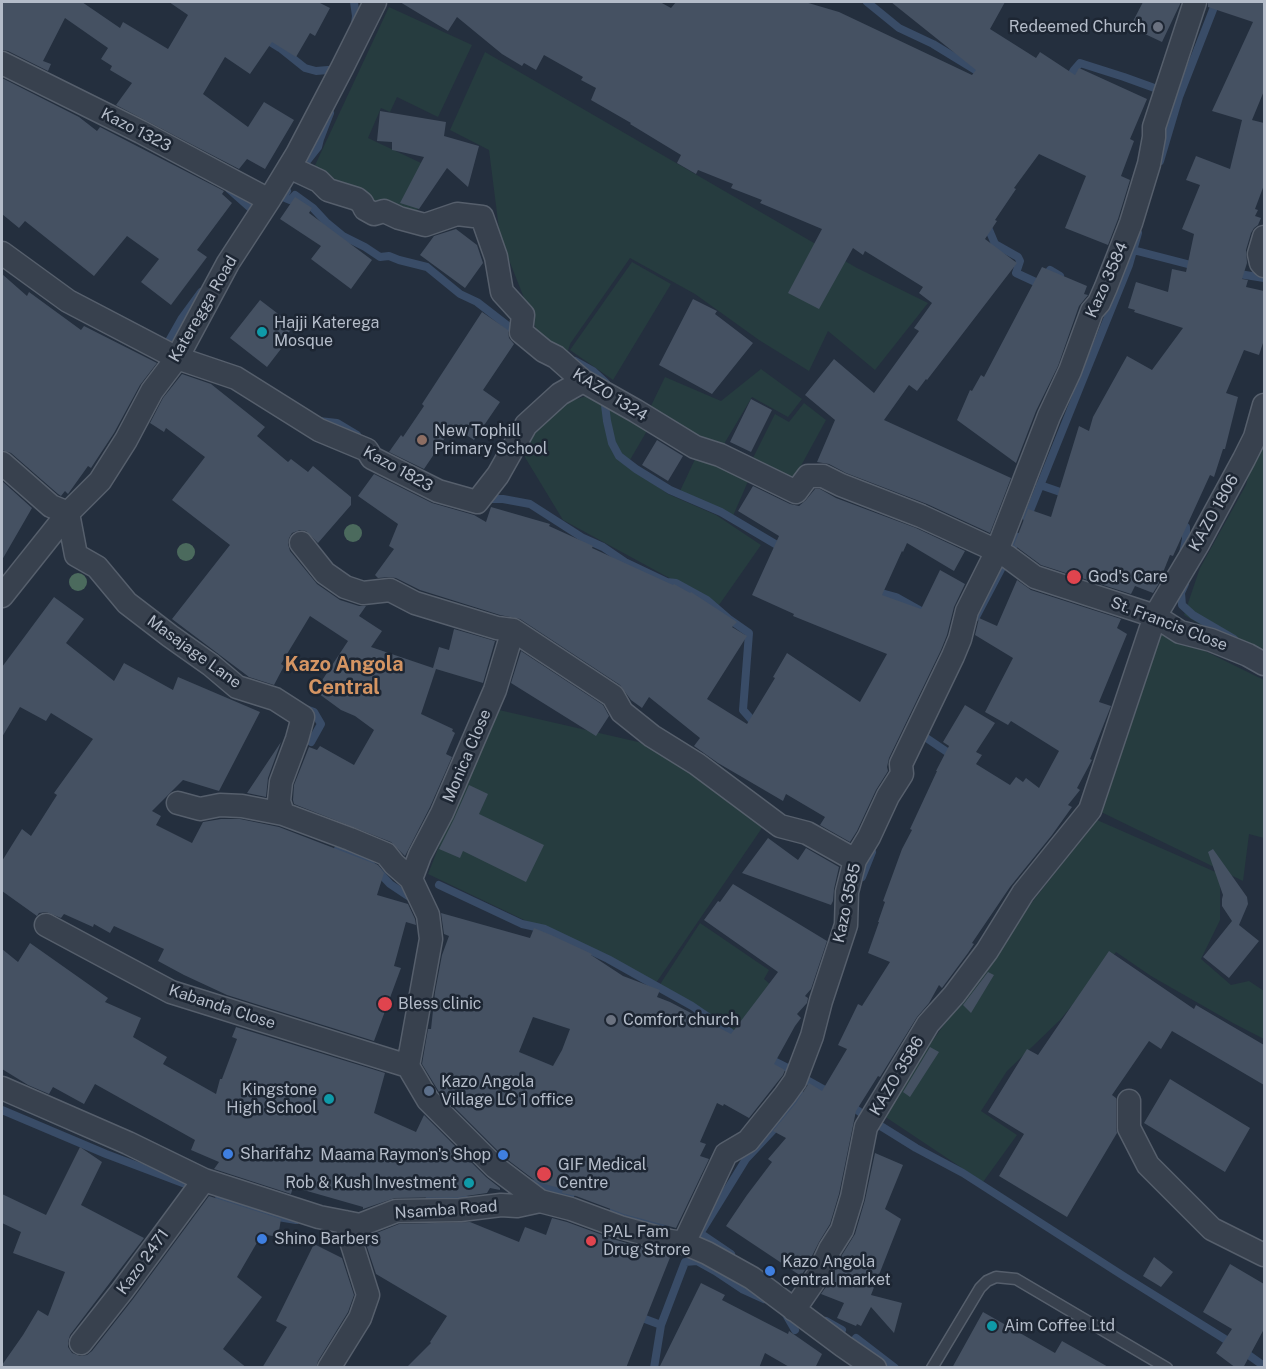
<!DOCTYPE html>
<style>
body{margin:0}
#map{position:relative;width:1266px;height:1369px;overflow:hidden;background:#242f3e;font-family:"Public Sans",sans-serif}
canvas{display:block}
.frame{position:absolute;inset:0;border:3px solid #b4bcc9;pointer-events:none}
</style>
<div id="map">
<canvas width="1266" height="1369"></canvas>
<div class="frame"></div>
</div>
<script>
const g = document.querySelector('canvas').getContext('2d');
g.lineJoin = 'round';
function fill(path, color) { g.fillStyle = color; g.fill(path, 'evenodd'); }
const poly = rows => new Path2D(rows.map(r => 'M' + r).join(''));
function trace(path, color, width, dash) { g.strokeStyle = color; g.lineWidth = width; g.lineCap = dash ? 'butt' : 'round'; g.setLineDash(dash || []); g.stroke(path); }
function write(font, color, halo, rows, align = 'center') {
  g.font = font + ' "Public Sans",sans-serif'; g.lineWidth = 5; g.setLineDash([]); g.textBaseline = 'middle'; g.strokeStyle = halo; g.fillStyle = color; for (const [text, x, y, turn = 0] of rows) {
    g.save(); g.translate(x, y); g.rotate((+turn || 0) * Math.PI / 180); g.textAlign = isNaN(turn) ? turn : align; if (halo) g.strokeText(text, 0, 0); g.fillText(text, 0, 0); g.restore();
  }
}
fill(poly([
 [389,7,472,45,438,117,397,97,390,112,381,108,368,138,436,170,411,223,310,176],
 [485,52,857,268,928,303,875,370,828,331,809,371,759,340,695,294,630,258,570,344,567,354,537,331,500,237,489,150,450,130],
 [632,262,671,284,613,380,570,350],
 [761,369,802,399,788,417,752,397,721,449,674,431,650,408,665,377,721,401],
 [593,394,651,424,627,465,668,494,716,515,761,545,719,605,563,520,523,454,520,446,555,406],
 [804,403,826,420,791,484,751,462,775,414,789,422],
 [1264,417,1264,662,1184,615,1200,568,1246,485],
 [697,455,749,479,733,516,680,491],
 [1158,628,1264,680,1264,838,1249,834,1243,881,1099,811],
 [499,710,660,747,764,825,656,983,428,874,492,711],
 [1097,820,1220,874,1220,920,1201,959,1231,985,1249,981,1264,991,1264,1039,1233,1023,1151,976,1116,952,1060,1020,1007,1071,981,1111,1017,1135,983,1182,881,1114,1014,925],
 [700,923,769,970,764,979,771,985,734,1031,659,986]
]), '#263c3f');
trace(poly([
 [354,2,356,16,355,24],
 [867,2,899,28,933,44,982,74],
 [264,38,280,48,305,68,316,71,328,70,332,71],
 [1067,82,1074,70,1080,63,1124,77,1160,90],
 [1160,161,1179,97,1216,2],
 [303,166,318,147,320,139,330,113],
 [229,189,256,213],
 [287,191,283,197,290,200,295,195,313,208,326,222,343,236,365,247,380,257,389,256,399,260,427,267,460,294,477,302,517,333],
 [987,225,995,244,1018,257,1020,261,1016,273,1042,285,1043,280,1050,270,1060,276],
 [1133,250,1195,266],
 [1233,273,1264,278],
 [169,341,182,318,201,292],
 [575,361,593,371,606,383],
 [604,397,607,421,612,443,619,456,636,469,670,490,721,512,782,548],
 [319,421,337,423,357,435],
 [1040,485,1066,494],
 [485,499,503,499,530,504,583,538,603,547,625,562,667,582,676,583,707,600,729,619,749,633,743,710,757,726],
 [1027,518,1129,265,1138,233],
 [1178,522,1186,527,1186,539,1183,553,1184,553],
 [1185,584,1181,593,1182,605,1193,615,1234,639],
 [874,591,896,597,921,611],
 [976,617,1018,537],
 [303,708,314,712,321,724,311,742],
 [922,735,953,756],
 [338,849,360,856,376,869,390,884,408,896],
 [862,877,872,852],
 [439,885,522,924,545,929,608,959,692,1006,730,1032,738,1039],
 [768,1058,794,1071],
 [805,1079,832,1094],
 [850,1105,871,1120,916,1148,963,1173,1125,1277,1236,1346,1264,1366],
 [2,1110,106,1154,196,1188],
 [531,1183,571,1194],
 [219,1196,278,1217,296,1220],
 [423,1206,434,1195,466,1200],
 [614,1209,633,1218,664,1228],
 [701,1232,746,1159,789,1113,799,1093],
 [700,1233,731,1254],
 [784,1311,795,1330],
 [637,1316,661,1325],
 [826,1321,842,1330],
 [856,1338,895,1368],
 [654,1368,661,1325,685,1262,697,1261,715,1271,742,1289,764,1299]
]), '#394c67', 8);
fill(poly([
 [2,2,82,2,120,28,123,22,168,49,188,15,169,2,318,2,330,8,315,36,310,33,296,57,272,42,250,74,225,57,203,94,248,127,264,102,294,120,265,169,247,159,239,169,116,105,132,83,110,70,112,66,101,59,108,48,65,18,43,61,51,64,48,71,8,51,2,50],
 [400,2,660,2,671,8,676,2,805,2,839,12,972,75,976,70,891,2,1005,2,990,29,1036,58,1040,52,1075,75,1079,68,1147,99,1130,139,1134,141,1121,176,1130,180,1118,219,1108,245,1065,228,1086,176,1039,154,1014,188,1016,189,995,220,997,221,985,239,1017,263,927,380,926,379,917,391,909,385,884,420,1011,478,990,533,927,504,846,473,829,464,817,462,835,420,805,395,834,359,874,393,919,331,914,328,932,303,919,293,923,287,865,251,863,255,853,248,819,309,788,293,822,229,760,203,762,200,731,188,733,184,698,170,696,174,677,163,681,155,630,124,631,123,591,100,596,88,581,80,583,77,544,55,536,70,524,63,522,66,502,54,457,17,448,31],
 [1143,2,1181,2,1162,42,1130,27],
 [1208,2,1264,2,1264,91,1252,120,1264,123,1264,185,1255,209,1258,210,1255,216,1261,218,1258,225,1254,228,1251,233,1246,250,1247,263,1242,279,1248,280,1246,287,1264,291,1264,340,1259,355,1244,350,1226,393,1238,397,1225,449,1223,449,1214,477,1210,475,1173,556,1170,555,1158,585,1153,593,1135,586,1131,594,1041,565,1014,545,1028,509,1051,517,1079,426,1089,431,1093,417,1127,356,1152,370,1183,328,1134,312,1135,310,1128,308,1136,282,1168,292,1172,269,1186,272,1194,234,1182,229,1200,185,1186,180,1196,156,1230,169,1242,120,1212,111,1253,22,1208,7],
 [2,78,79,117,97,131,100,127,224,191,222,194,232,203,197,250,207,257,171,305,141,282,159,259,127,236,94,276,25,221,19,228,2,214],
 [380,111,446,122,444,136,479,146,468,187,447,168,419,209,400,203,424,157,392,150,392,142,377,141],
 [295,197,312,208,309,213,372,260,351,289,311,259,321,246,280,219],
 [456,229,477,245,483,263,465,288,420,255,434,236],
 [1042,267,1087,286,1084,294,1088,295,1079,306,1058,366,1036,411,1016,463,957,420,970,390,972,391,981,375,984,377],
 [2,274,27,296,29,292,81,330,84,326,157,363,140,385,114,433,91,468,88,466,68,494,65,491,61,496,58,494,11,453,2,450],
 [693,299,717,311,715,314,753,343,712,394,659,365],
 [260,300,294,326,281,342,284,345,267,367,230,338],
 [482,312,508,330,509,338,514,344,483,390,500,402,474,440,453,426,424,469,389,452,401,435,403,437,424,406,422,404],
 [182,374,211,384,265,427,257,436,288,462,291,459,308,472,313,466,351,497,351,505,318,543,306,531,300,530,292,533,289,538,288,544,290,551,317,584,340,600,359,606,366,606,359,616,382,631,371,647,433,668,439,647,449,650,454,629,495,641,483,683,436,669,421,714,453,729,452,731,455,733,446,754,452,757,430,807,405,856,391,842,294,804,293,800,294,785,309,747,317,750,320,746,354,765,374,730,355,716,341,710,315,691,348,641,310,616,281,664,284,666,274,685,249,677,172,619,230,545,172,500,205,457,166,428,164,432,150,423,163,398],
 [751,399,772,410,751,452,730,442],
 [657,440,683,456,668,481,642,465],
 [374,474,432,503,474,515,486,522,491,507,550,524,549,526,593,546,592,548,673,585,674,584,690,593,691,592,737,622,732,627,747,636,707,699,747,724,775,678,773,677,787,653,860,702,887,654,793,616,794,614,752,595,779,536,738,511,753,486,790,504,799,506,806,500,815,489,820,489,836,498,916,528,965,551,954,571,907,543,903,552,902,551,882,595,921,609,940,570,965,584,954,607,947,635,941,650,889,758,887,767,888,771,876,790,857,831,850,842,820,825,825,817,786,794,783,801,718,763,694,746,700,738,649,697,642,708,631,700,620,685,520,619,500,615,420,590,396,578,389,577,378,578,375,575,394,549,389,546,398,524,358,496],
 [2,481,32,508,2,560],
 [1017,580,1031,590,1121,619,1117,628,1127,634,1099,702,1111,706,1090,759,1092,760,1077,788,1080,790,1068,805,1072,807,1052,835,1010,887,972,943,974,944,968,953,942,988,939,985,929,1003,917,1017,880,1077,878,1076,856,1111,839,1194,830,1224,819,1242,806,1268,801,1276,726,1226,747,1195,772,1162,768,1159,786,1138,773,1131,796,1103,809,1083,822,1091,847,1049,838,1045,858,1004,862,1006,890,962,868,953,879,922,878,922,885,902,883,901,902,849,912,830,910,829,937,771,936,771,949,746,943,742,965,705,995,723,976,752,982,755,976,764,1010,785,1016,777,1023,782,1026,778,1039,788,1059,751,1011,721,1008,725,985,712,1013,658,975,635,979,618,997,626],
 [54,597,84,619,66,643,114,681,124,663,173,690,178,677,260,712,219,791,183,780,152,811,161,816,156,825,192,843,203,822,221,819,240,819,279,827,378,865,384,873,377,895,408,904,415,919,416,925,406,922,394,966,401,968,374,1041,227,995,184,975,158,961,164,949,114,926,110,933,94,924,93,927,64,914,61,918,46,912,39,913,37,916,2,891,2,861,22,829,31,836,57,795,54,793,93,739,51,713,46,721,20,707,2,737,2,667],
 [521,651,603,705,609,716,596,736,511,683],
 [281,742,268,778,266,797,247,793],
 [469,785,488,794,479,814,544,845,526,882,463,851,460,858,439,849,454,819],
 [768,838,798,860,806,848,839,867,834,889,833,901,831,905,742,873],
 [1213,849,1247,897,1248,904,1239,925,1259,941,1229,978,1203,957,1232,921,1222,906,1222,899,1223,895,1208,852],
 [733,884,827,941,811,989,805,996,808,998,807,1003,797,1014,801,1018,795,1026,774,1064,785,1070,783,1075,749,1118,724,1104,723,1106,717,1103,700,1142,706,1144,700,1156,709,1159,676,1228,624,1214,576,1196,562,1193,563,1189,537,1182,504,1157,439,1092,422,1064,428,1029,431,1029,435,992,442,955,449,936,444,934,441,913,530,938,534,928,551,935,592,954,591,955,623,976,660,990,657,997,670,1002,731,1034,778,972,704,920,718,901,720,902],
 [533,1017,570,1029,562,1050,553,1066,519,1052],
 [30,943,108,998,105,1002,141,1018,133,1037,167,1057,163,1064,216,1094,220,1079,222,1079,237,1039,232,1037,236,1027,385,1073,374,1113,416,1132,424,1115,486,1177,500,1188,500,1190,490,1188,487,1193,459,1197,395,1198,363,1209,363,1207,293,1187,291,1194,214,1169,219,1162,191,1150,195,1140,95,1084,84,1104,53,1087,49,1094,28,1085,2,1069,2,949,18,962],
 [1109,951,1194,1009,1196,1005,1264,1045,1264,1085,1172,1031,1161,1049,1149,1041,1112,1095,1116,1098,1116,1128,1117,1133,1067,1217,999,1176,1024,1134,988,1112,1027,1049,1038,1055],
 [988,972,994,975,971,1013,963,1005],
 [930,1047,939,1052,910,1097,903,1092],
 [1170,1079,1250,1128,1225,1172,1144,1123],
 [80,1147,102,1162,81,1205,144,1238,70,1335,68,1342,68,1347,72,1353,80,1356,87,1355,92,1351,133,1299,209,1196,281,1219,278,1237,262,1234,237,1277,262,1297,223,1349,247,1368,2,1368,2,1365,23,1335,38,1310,48,1316,65,1272,13,1253,21,1232,2,1223,2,1194,46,1215],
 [875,1153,903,1165,885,1209,901,1219,871,1295,902,1303,894,1333,871,1307,861,1326,857,1324,856,1326,837,1318,844,1303,821,1294,830,1281,842,1255,855,1234,865,1200],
 [552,1218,567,1222,616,1240,671,1255,626,1368,406,1368,431,1343,430,1342,447,1316,376,1274,364,1238,399,1224,470,1222,519,1242,525,1227,546,1235],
 [314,1244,342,1258,354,1295,348,1312,318,1361,316,1368,262,1368,287,1327,276,1321],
 [1154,1257,1173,1272,1161,1287,1143,1276],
 [1230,1264,1264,1284,1264,1329,1243,1368,1236,1368,1216,1353,1232,1329,1203,1312],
 [701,1283,725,1295,722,1300,788,1334,789,1331,822,1354,815,1368,791,1368,765,1353,759,1368,659,1368],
 [983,1312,1055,1353,1062,1341,1110,1368,952,1368]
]), '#455162');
const lane = poly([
 [932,1368,980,1288,987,1281,996,1277,1016,1279,1167,1368]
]);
const street = poly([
 [2,63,141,132,269,200],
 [289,167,319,181,328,190,357,199,362,203,365,209,374,214,384,211,399,218,425,225,457,214,482,217,496,257,502,292,523,315,521,332,544,351,556,357,583,381,636,411,695,447,720,455,796,492,808,476,823,476,841,485,921,516,997,551,1008,557,1035,577,1155,616,1180,632,1211,640,1248,655,1264,664],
 [1264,237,1259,254,1261,263,1264,266],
 [2,253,68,301,177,358,236,378,319,430,367,450,372,458,438,491,477,502,498,475,526,425,560,394,583,381],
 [2,463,51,506,68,513,76,555,97,567,127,603,170,636,211,665,237,687,275,699,303,717,297,739,281,782,279,801,283,814,350,839,386,854,394,864,411,879,428,915,431,939,408,1066],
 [301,543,325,573,345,587,363,593,390,590,415,603,497,628,513,630,613,696,622,712,652,736,697,764,780,826,807,833,855,860],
 [2,596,68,513,100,481,126,440,152,391,177,358,228,263,269,200,297,154,342,68,375,2],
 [178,803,200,809,220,805,242,806,283,814],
 [411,879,420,855,442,813,495,690,513,630],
 [46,925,171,992,408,1066],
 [408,1066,428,1100,495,1167,540,1201],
 [2,1088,128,1143,204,1180,319,1217,360,1225,396,1211,460,1210,501,1205,517,1206,540,1201,571,1209,620,1227,670,1241,684,1243,707,1253,752,1278,843,1346,875,1368],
 [1129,1101,1129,1128,1148,1165,1212,1229,1264,1255],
 [684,1243,726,1154,748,1141,785,1095,795,1081,812,1036,821,1001,846,925,847,892,855,860,869,837,888,796,902,774,901,764,953,656,960,639,967,611,997,551,1049,416,1070,371,1092,311,1099,303,1106,287,1131,223,1149,164,1154,137,1154,127,1195,2],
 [794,1310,818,1275,830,1249,842,1230,852,1197,866,1127,928,1024,954,995,987,951,1023,893,1090,810,1155,616,1198,544,1244,459,1255,437,1264,405],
 [81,1343,122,1291,204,1180],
 [329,1368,360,1318,368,1295,345,1222]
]);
trace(lane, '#565f6c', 13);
trace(street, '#565f6c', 25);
trace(lane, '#38414e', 10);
trace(street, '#38414e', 22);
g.fillStyle = '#4b6a5d';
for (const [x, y] of [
 [353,533],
 [186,552],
 [78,582]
]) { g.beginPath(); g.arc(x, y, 9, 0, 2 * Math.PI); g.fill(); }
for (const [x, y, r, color] of [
 [1158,27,6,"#6b7280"],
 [262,332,6,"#0f9aa8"],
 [422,440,6,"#8d6e63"],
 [1074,577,8,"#e0444e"],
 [385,1004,8,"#e0444e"],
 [611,1020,6,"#6b7280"],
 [429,1091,6,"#5c6f8a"],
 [329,1099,6,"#0f9aa8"],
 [228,1154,6,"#3f7fe0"],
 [503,1155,6,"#3f7fe0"],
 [544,1174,8,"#e0444e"],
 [469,1183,6,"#0f9aa8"],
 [262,1239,6,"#3f7fe0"],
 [591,1241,6,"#e0444e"],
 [770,1271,6,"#3f7fe0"],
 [992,1326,6,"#0f9aa8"]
]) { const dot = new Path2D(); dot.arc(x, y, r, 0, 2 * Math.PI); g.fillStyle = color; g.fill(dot); trace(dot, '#1d2633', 2); }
write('16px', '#b4bcc9', '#1d2633', [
 ["Redeemed Church",1146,27,"right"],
 ["Hajji Katerega",274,323],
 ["Mosque",274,341],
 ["New Tophill",434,431],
 ["Primary School",434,449],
 ["God's Care",1088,577],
 ["Bless clinic",398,1004],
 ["Comfort church",623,1020],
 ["Kazo Angola",441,1082],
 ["Village LC 1 office",441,1100],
 ["Kingstone",317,1090,"right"],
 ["High School",317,1108,"right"],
 ["Sharifahz",240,1154],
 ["Maama Raymon's Shop",491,1155,"right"],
 ["GIF Medical",558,1165],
 ["Centre",558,1183],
 ["Rob & Kush Investment",457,1183,"right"],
 ["PAL Fam",603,1232],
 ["Drug Strore",603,1250],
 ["Shino Barbers",274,1239],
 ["Kazo Angola",782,1262],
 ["central market",782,1280],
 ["Aim Coffee Ltd",1004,1326]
], 'left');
write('16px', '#b4bcc9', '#1d2633', [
 ["Kazo 1323",136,130,27],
 ["Kazo 3584",1107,280,-66],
 ["Kateregga Road",203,309,-60],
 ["KAZO 1324",610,395,32],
 ["Kazo 1823",398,469,29],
 ["KAZO 1806",1214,513,-61],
 ["St. Francis Close",1169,624,21],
 ["Masajage Lane",194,652,36],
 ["Monica Close",467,756,-67],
 ["Kazo 3585",847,903,-78],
 ["Kabanda Close",222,1007,18],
 ["KAZO 3586",897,1076,-59],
 ["Nsamba Road",446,1210,-4],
 ["Kazo 2471",143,1262,-54]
]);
write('bold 20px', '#d59563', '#1d2633', [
 ["Kazo Angola",344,665],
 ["Central",344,688]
]);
</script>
